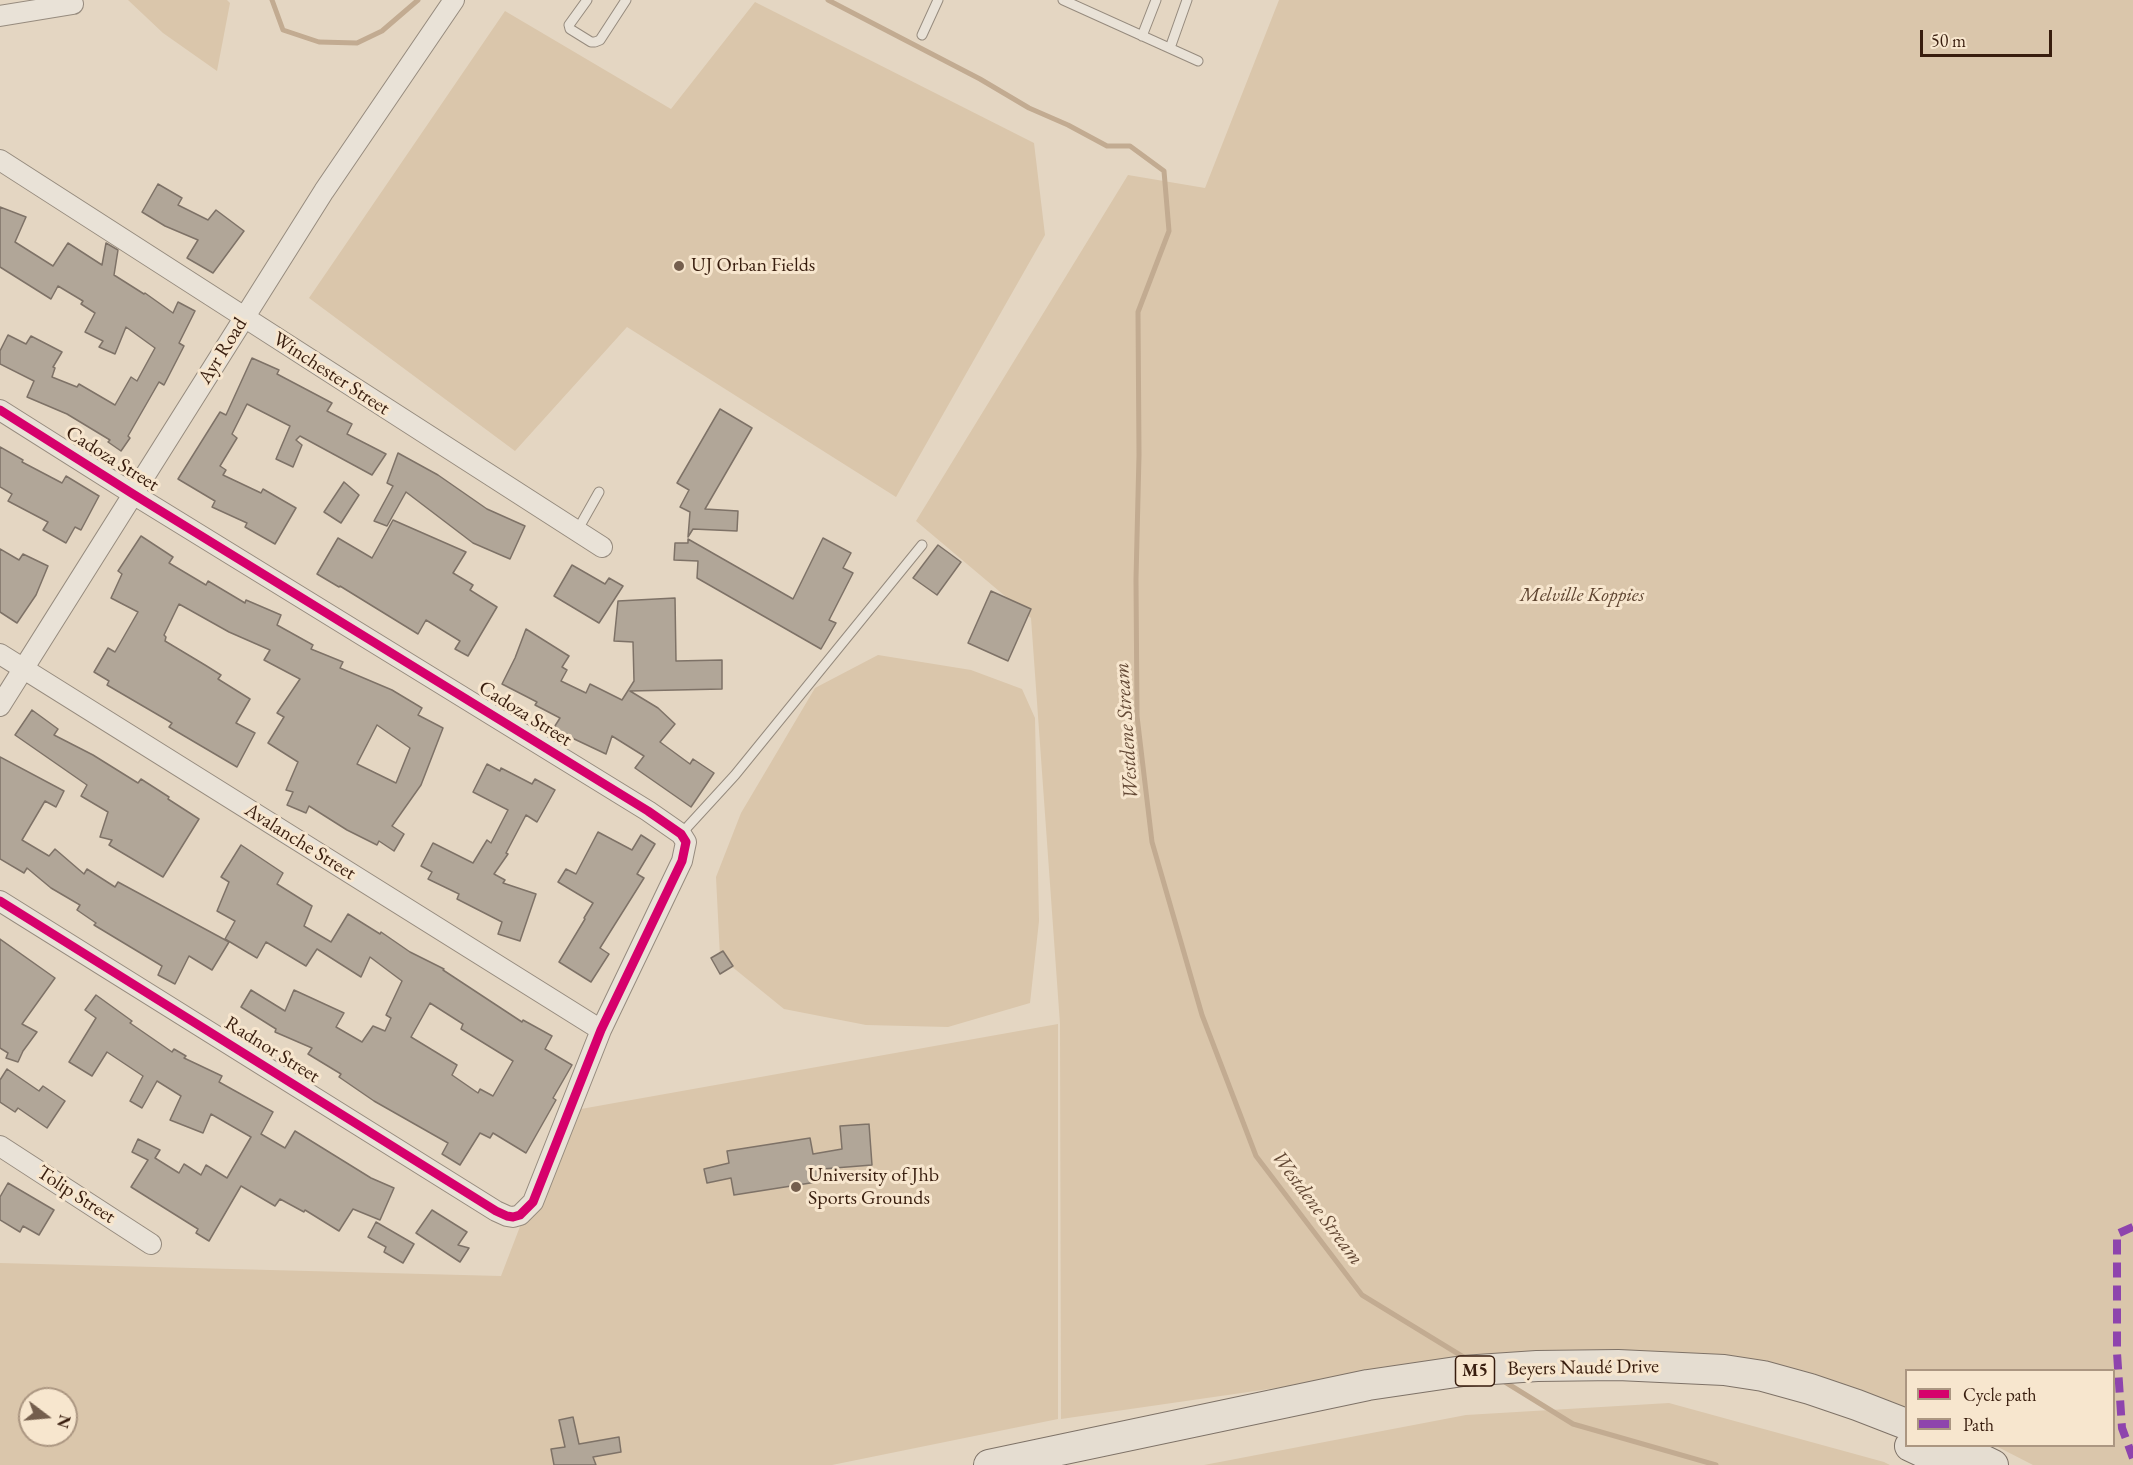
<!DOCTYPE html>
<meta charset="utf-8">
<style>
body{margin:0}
#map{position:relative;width:2133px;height:1465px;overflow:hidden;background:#e4d6c2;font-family:"EB Garamond",serif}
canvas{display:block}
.legend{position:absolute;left:1905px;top:1369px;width:210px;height:78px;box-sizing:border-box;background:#f7e6ce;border:2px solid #ab9681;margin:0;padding:8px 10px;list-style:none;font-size:18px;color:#381d0e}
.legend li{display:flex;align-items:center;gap:12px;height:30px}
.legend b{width:30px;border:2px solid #ab9681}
.north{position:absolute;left:18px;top:1387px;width:60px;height:60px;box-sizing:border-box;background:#f7e6ce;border:2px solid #ab9681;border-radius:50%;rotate:106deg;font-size:16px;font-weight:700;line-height:24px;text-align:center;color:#381d0e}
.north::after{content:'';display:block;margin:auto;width:21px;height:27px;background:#745e4d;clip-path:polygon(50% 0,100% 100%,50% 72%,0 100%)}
.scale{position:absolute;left:1920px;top:30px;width:132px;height:27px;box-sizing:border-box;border:3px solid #381d0e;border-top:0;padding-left:8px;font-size:18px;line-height:21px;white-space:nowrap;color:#381d0e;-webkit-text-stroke:4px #f7e6ce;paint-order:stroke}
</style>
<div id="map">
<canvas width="2133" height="1465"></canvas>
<ul class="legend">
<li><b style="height:8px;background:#d6006c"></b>Cycle path</li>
<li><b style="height:8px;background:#8e44ad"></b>Path</li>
</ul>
<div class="north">N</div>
<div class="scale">50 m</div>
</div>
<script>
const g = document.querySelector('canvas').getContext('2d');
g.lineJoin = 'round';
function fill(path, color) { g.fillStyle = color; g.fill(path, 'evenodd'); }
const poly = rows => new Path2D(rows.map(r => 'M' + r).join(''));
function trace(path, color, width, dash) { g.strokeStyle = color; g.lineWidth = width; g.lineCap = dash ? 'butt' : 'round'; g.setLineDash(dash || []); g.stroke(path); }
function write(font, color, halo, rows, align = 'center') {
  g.font = font + ' "EB Garamond",serif'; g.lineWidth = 6; g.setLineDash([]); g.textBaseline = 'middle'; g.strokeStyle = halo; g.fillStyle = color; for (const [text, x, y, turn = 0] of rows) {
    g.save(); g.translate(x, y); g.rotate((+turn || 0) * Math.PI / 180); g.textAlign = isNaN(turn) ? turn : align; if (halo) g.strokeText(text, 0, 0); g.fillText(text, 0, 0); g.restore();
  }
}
fill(poly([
 [128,0,227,0,230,3,217,71,163,33],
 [1279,0,2133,0,2133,1465,2033,1465,1996,1446,2114,1446,2114,1370,1906,1370,1906,1407,1758,1364,1533,1351,1061,1419,1060,1024,1031,618,916,521,1128,175,1205,188],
 [755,2,1034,143,1045,235,896,497,627,327,515,451,309,298,505,11,671,109],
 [878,655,971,670,1022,689,1035,718,1039,921,1030,1003,948,1027,866,1025,784,1009,720,957,716,877,741,813,815,688],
 [1058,1024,1058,1419,832,1465,0,1465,0,1263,501,1276,564,1112],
 [30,1399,66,1399,66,1435,30,1435],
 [1669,1403,1884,1462,1890,1465,1204,1465,1466,1415]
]), '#dac6ab');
trace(poly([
 [272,0,283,30,319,42,357,43,382,31,418,0],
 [828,0,980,79,1029,108,1068,125,1107,146,1130,146,1164,171,1169,231,1138,312,1139,455,1136,579,1137,716,1152,842,1202,1015,1256,1156,1362,1295,1465,1358],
 [1505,1382,1573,1424,1716,1465]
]), '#c2ab91', 5);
const building = poly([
 [158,184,182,198,178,205,208,220,216,210,244,231,213,273,187,258,198,240,165,226,142,212,158,184],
 [0,207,26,217,15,242,53,266,68,243,102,265,106,243,118,250,114,275,144,294,145,293,173,313,178,302,195,311,179,343,184,346,164,385,159,382,128,436,130,438,121,451,108,442,110,440,67,414,27,397,34,381,0,364,0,351,8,335,26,344,31,336,62,352,53,367,55,368,52,377,77,387,79,384,115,405,131,377,137,381,155,348,126,327,115,354,99,347,103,341,85,332,95,313,81,304,83,301,58,286,51,299,0,267,0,207],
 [252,358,279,370,277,374,332,403,327,411,352,424,347,434,386,454,372,475,300,436,296,440,302,445,293,467,276,459,290,426,247,404,232,434,237,438,220,466,226,470,223,475,261,493,263,489,296,508,275,544,245,527,247,523,212,507,215,501,178,479,220,412,226,415,252,358],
 [720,409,752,428,705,509,738,511,737,531,693,529,688,537,690,512,680,507,689,490,677,483,720,409],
 [0,447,23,460,22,462,62,483,66,476,99,496,81,530,75,527,66,543,43,530,48,522,8,501,12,494,0,487,0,447],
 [398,453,438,475,487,509,525,526,510,559,473,543,406,492,387,526,374,521,393,486,387,483,398,453],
 [344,482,359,495,341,523,324,512,344,482],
 [393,520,466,552,453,573,473,585,470,590,497,607,468,656,455,649,460,641,426,620,418,634,340,586,339,587,317,574,338,538,372,558,393,520],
 [141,536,173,557,169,563,206,585,208,581,245,603,246,600,281,615,277,625,313,645,311,649,343,662,340,668,392,690,422,708,418,715,443,728,421,785,392,826,404,834,394,851,379,841,377,845,347,830,309,806,306,813,287,805,293,792,286,790,298,762,268,743,284,717,277,713,300,679,264,660,270,650,229,632,179,604,164,635,166,637,165,641,205,665,221,675,218,679,250,699,236,723,255,733,237,767,169,727,172,723,107,685,109,681,94,672,108,648,115,652,138,612,111,598,122,574,118,571,141,536],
 [377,725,410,748,396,783,357,764,377,725],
 [823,538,851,553,843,568,853,573,829,620,836,623,821,649,697,578,698,561,674,560,675,543,688,543,688,539,793,599,823,538],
 [938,545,961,562,937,595,913,578,938,545],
 [0,549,19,560,23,554,48,566,36,595,17,623,0,612,0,549],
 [572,565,605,584,609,578,623,586,599,623,554,596,572,565],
 [991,591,1031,609,1008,661,968,643,991,591],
 [675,598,676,661,722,660,722,689,630,691,658,708,675,724,660,742,690,764,693,759,714,773,691,807,635,768,644,756,612,736,606,754,553,729,560,718,535,705,537,702,502,684,515,658,526,629,569,656,562,667,567,670,561,681,586,693,590,684,622,700,634,681,633,642,614,641,618,601,675,598],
 [32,710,58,729,54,735,93,755,138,783,141,779,169,797,168,799,199,819,163,877,109,845,112,840,100,837,108,812,81,796,87,785,15,735,32,710],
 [0,757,64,791,56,807,45,801,22,840,49,856,55,849,84,874,87,869,115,887,118,882,229,942,212,970,189,956,175,984,158,975,162,966,94,925,96,923,77,910,80,905,51,888,27,868,24,873,0,859,0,757],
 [487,764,500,771,501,768,532,784,535,779,555,790,537,822,526,815,506,853,508,854,494,874,505,880,503,883,536,894,520,941,498,934,502,922,457,899,459,894,428,879,432,872,421,866,433,843,473,863,487,840,491,843,508,810,473,792,487,764],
 [598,832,632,850,641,835,655,844,637,874,644,878,600,948,609,954,591,982,559,962,585,919,584,918,593,903,558,882,566,869,576,874,598,832],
 [241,845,283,873,277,884,312,906,304,926,331,942,348,914,380,934,381,932,410,952,444,969,443,970,522,1022,523,1020,552,1036,545,1049,572,1065,553,1098,556,1100,526,1153,493,1133,490,1138,480,1133,460,1165,442,1154,448,1143,374,1101,339,1077,341,1074,308,1054,312,1048,275,1032,276,1029,241,1007,251,990,285,1011,294,990,344,1013,336,1027,362,1042,373,1026,385,1031,391,1018,386,1015,402,981,370,957,361,977,317,949,306,966,266,942,257,958,225,939,235,921,217,911,229,882,221,877,241,845],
 [430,1003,463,1024,461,1029,513,1061,493,1096,480,1089,478,1093,452,1075,457,1065,411,1037,430,1003],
 [0,939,55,978,22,1024,37,1032,23,1051,18,1062,6,1058,8,1053,0,1048,0,939],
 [723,951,733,966,720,974,711,958,723,951],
 [96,995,132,1021,130,1023,172,1052,174,1049,186,1056,184,1058,222,1076,219,1082,273,1112,261,1134,285,1148,295,1131,371,1178,394,1188,380,1220,353,1209,339,1231,305,1210,304,1212,280,1199,275,1206,241,1186,209,1241,196,1233,198,1229,131,1187,148,1160,132,1152,138,1139,160,1150,155,1158,179,1173,184,1164,201,1175,206,1165,227,1178,251,1137,211,1114,203,1133,170,1120,181,1096,157,1081,142,1108,130,1101,143,1076,107,1052,92,1076,69,1062,96,1018,85,1010,96,995],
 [7,1069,39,1091,43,1086,65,1101,47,1128,18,1108,15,1112,0,1102,0,1080,7,1069],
 [869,1124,872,1165,822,1169,823,1181,734,1195,731,1178,707,1183,704,1169,729,1163,727,1151,810,1138,813,1154,842,1149,840,1126,869,1124],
 [8,1183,54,1210,39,1235,23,1226,20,1232,0,1220,0,1197,8,1183],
 [432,1210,467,1232,458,1245,469,1248,460,1262,416,1233,432,1210],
 [376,1222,414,1244,403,1263,384,1252,386,1247,368,1237,376,1222],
 [573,1417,579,1444,619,1437,621,1452,593,1457,596,1465,554,1465,551,1449,565,1447,559,1420,573,1417]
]);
fill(building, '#b1a698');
trace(building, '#7e7267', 1.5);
const service = poly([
 [587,0,569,25,570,29,591,42,595,42,600,40,626,0],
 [1063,0,1198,61],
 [922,35,938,0],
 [1142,36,1156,0],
 [1170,48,1187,0],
 [577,531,599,492],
 [681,834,735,775,922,545]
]);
const minor = poly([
 [0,16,73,4],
 [0,160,602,547],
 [0,410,133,494,648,811,681,834,686,842,682,861,601,1030,533,1202,520,1215,513,1217,507,1216,496,1211,0,901],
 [0,654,601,1030],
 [0,706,324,191,454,0],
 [0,1146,151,1244]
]);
const primary = poly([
 [1910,1446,1951,1465],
 [1954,1446,1993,1465],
 [989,1465,1368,1385,1463,1371,1537,1366,1618,1365,1724,1370,1763,1376,1810,1389,1857,1405,1906,1424]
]);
trace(service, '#968b7e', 11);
trace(minor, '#968b7e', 22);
trace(primary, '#7e7267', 32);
trace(service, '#e9e2d7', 9);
trace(minor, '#e9e2d7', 20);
trace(primary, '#e5ddd1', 30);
trace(poly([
 [2133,1227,2117,1234,2117,1353,2122,1428,2133,1458]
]), '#8e44ad', 8, [15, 8]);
trace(poly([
 [0,410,133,494,648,811,681,834,686,842,682,861,601,1030,533,1202,520,1215,513,1217,507,1216,496,1211,0,901]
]), '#d6006c', 9);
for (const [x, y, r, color] of [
 [679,266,6,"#745e4d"],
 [796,1187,6,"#745e4d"]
]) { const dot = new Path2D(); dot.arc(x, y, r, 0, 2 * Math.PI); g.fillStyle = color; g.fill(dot); trace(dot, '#f7e6ce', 2); }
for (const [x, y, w] of [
 [1475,1371,39]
]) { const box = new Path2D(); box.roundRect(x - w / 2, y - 15, w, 30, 4.5); g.fillStyle = '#f7e6ce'; g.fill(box); trace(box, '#381d0e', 1.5); }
write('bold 18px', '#381d0e', null, [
 ["M5",1475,1371]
]);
write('20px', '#381d0e', '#f7e6ce', [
 ["UJ Orban Fields",691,266],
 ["University of Jhb",808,1176],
 ["Sports Grounds",808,1199]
], 'left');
write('20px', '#381d0e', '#f7e6ce', [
 ["Ayr Road",223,351,-58],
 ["Winchester Street",331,374,33],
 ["Cadoza Street",112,459,32],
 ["Cadoza Street",525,714,32],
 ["Avalanche Street",300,842,32],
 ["Radnor Street",272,1050,32],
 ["Tolip Street",76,1195,33],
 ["Beyers Naudé Drive",1583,1368,-1]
]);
write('italic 20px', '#5e4430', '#f7e6ce', [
 ["Melville Koppies",1582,596]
]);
write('italic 21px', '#634834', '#f7e6ce', [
 ["Westdene Stream",1127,731,-94],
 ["Westdene Stream",1317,1208,53]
]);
</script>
